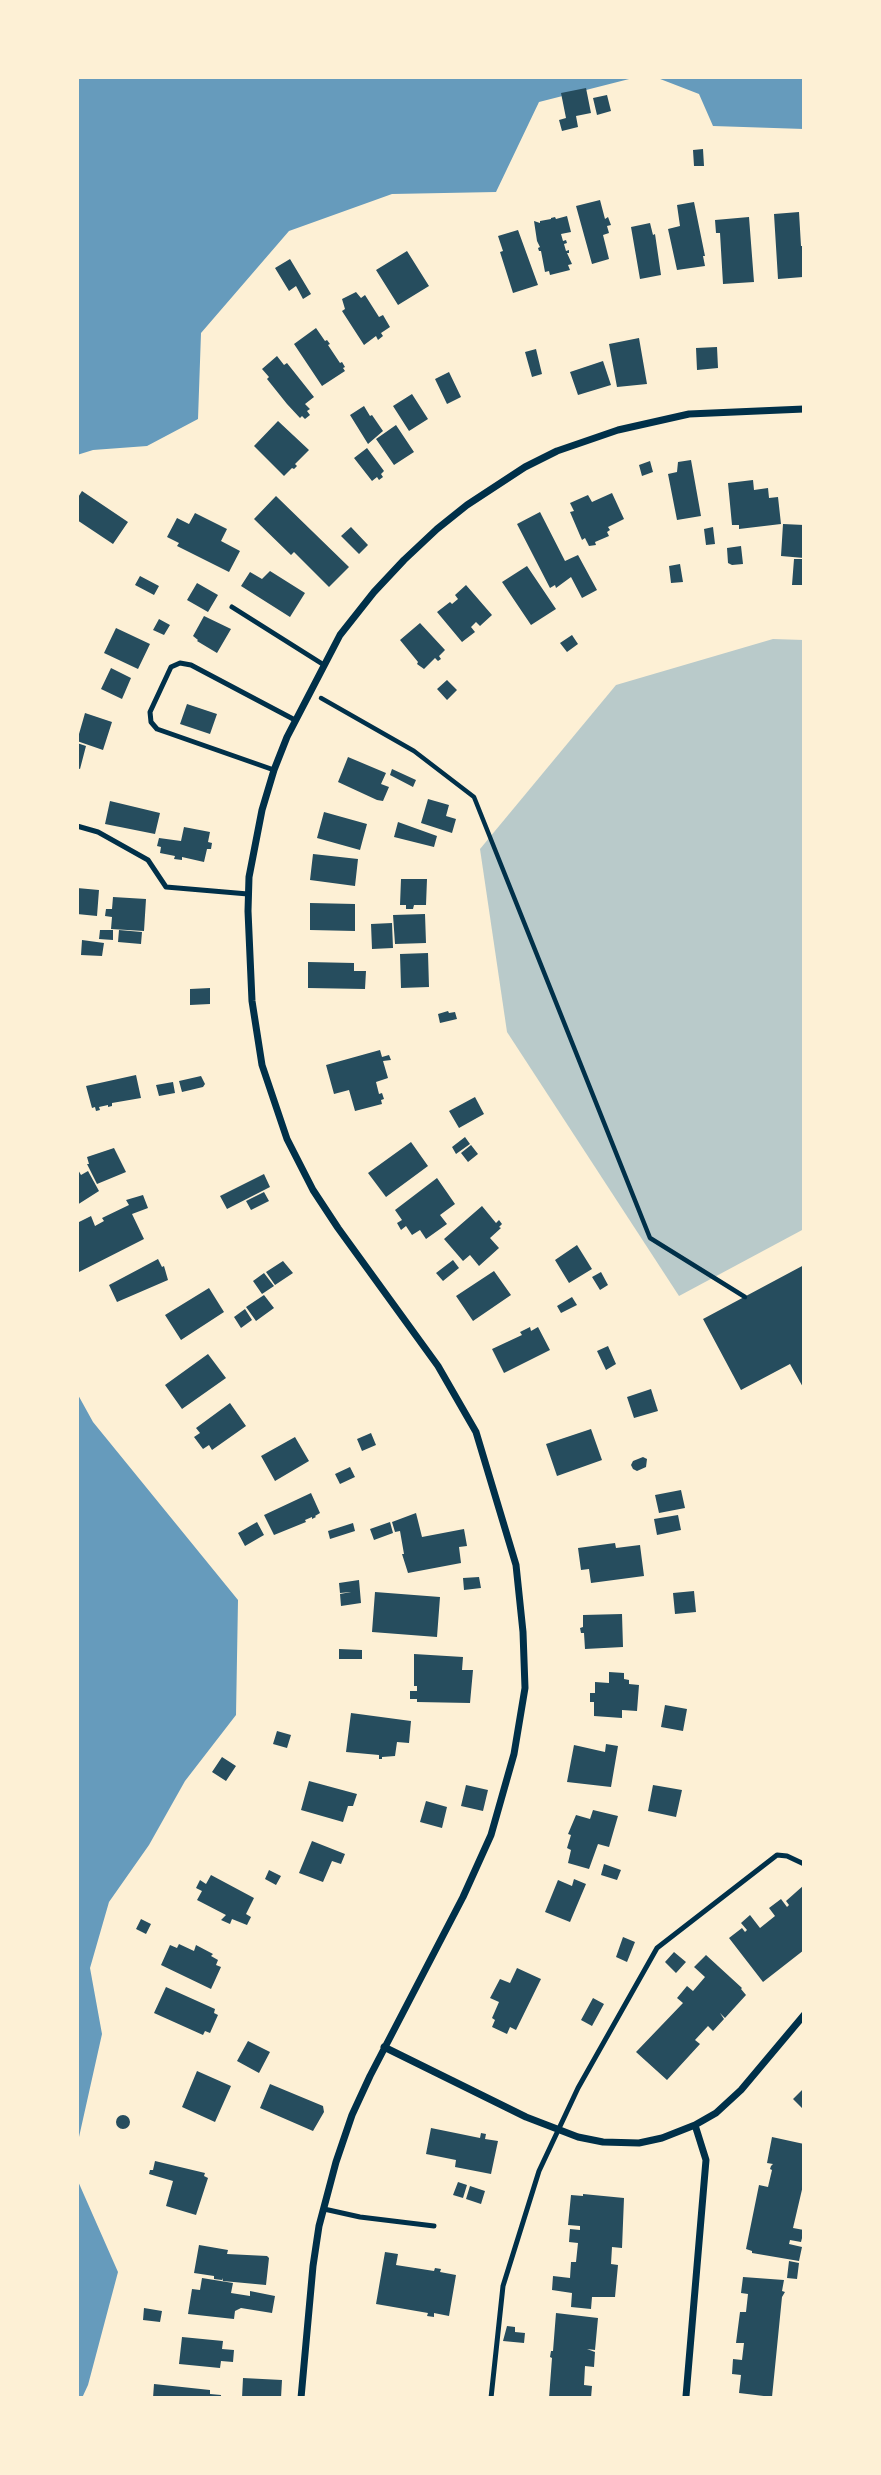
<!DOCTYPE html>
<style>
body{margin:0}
#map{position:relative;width:881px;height:2475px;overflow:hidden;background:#fdf0d5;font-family:"Archivo Narrow",sans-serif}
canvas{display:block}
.frame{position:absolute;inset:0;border:79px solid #fdf0d5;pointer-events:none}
</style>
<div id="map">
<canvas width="881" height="2475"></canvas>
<div class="frame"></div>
</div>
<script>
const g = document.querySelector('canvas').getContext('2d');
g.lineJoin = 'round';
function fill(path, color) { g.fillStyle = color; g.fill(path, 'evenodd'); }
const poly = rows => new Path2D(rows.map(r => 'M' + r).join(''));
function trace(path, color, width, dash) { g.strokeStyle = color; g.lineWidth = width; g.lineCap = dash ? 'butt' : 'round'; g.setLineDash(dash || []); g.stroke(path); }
fill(poly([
 [773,639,804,640,804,1229,679,1296,507,1032,480,849,616,685]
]), '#b9caca');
fill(poly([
 [77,77,637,77,539,102,496,192,392,194,289,231,201,333,198,419,147,446,93,450,77,455],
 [655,77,804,77,804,129,713,126,699,94],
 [77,1393,93,1422,238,1600,236,1715,185,1781,149,1845,109,1902,90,1968,102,2034,77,2146],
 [77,2179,118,2272,88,2385,82,2398,77,2398]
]), '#669bbc');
fill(poly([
 [586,88,591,113,576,116,578,127,562,131,559,120,566,118,561,93],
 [607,95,611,111,597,115,593,98],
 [703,149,704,166,694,166,693,150],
 [600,200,605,219,608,217,611,225,607,226,609,233,603,235,609,259,592,264,576,206],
 [694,202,705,256,703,256,705,266,677,270,668,229,680,226,677,205],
 [799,212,801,246,804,246,803,277,778,279,774,214],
 [567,216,571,232,561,234,563,241,566,240,567,243,564,244,566,251,569,250,569,253,567,253,572,264,568,265,570,270,550,275,549,271,545,272,541,251,539,251,538,248,540,247,537,241,534,221,540,223,540,221,551,219,551,218,555,217,556,219],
 [749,217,754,282,723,284,720,233,716,233,715,220],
 [650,223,653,235,655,234,661,275,640,279,631,227],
 [518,230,538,285,513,293,500,252,503,251,498,236],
 [407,251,429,286,398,305,376,270],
 [290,259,311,294,303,299,296,286,289,291,275,268],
 [356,292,361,298,365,295,379,317,383,315,390,327,381,333,383,336,378,340,376,336,364,345,342,311,345,309,342,299],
 [316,328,325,341,327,340,330,344,328,345,340,363,342,362,345,367,343,368,345,371,322,386,294,344],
 [639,338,647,384,617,387,609,344],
 [717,347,718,368,697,370,696,348],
 [536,349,542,374,532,377,525,352],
 [277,356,284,365,287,363,314,397,305,404,310,409,307,411,310,415,305,419,302,416,300,418,287,404,267,379,269,377,262,369],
 [603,361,611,385,578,395,570,372],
 [449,372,461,397,447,404,435,379],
 [412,394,428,419,409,431,393,406],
 [364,406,370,416,372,415,383,431,368,444,350,415],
 [278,421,309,450,295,464,297,466,294,469,292,468,284,476,254,446],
 [396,425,414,452,394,465,376,439],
 [367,448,384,471,381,474,383,477,379,480,377,477,372,481,354,458],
 [691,460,701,516,677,520,668,474,677,472,678,462],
 [650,461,653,472,642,476,639,465],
 [753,480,754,490,768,488,769,498,778,497,781,524,739,529,739,525,732,525,728,483],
 [82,491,128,522,113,544,77,520,77,499],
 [612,493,624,519,608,527,610,530,607,532,609,536,595,542,596,545,589,546,585,538,582,540,570,512,574,511,570,503,588,495,592,502],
 [276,496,349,567,329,587,294,552,291,555,254,519],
 [540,512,565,561,578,555,597,590,582,598,571,577,556,588,555,585,550,588,517,524],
 [195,513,227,529,221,541,240,551,229,572,177,546,179,543,167,537,177,518,189,524],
 [783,524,804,525,804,558,781,556],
 [351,527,368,545,359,554,341,536],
 [713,527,715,544,706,545,704,529],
 [741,546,743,564,732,565,728,563,727,548],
 [794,559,804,559,804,585,792,585],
 [680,564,683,582,671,583,669,566],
 [527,566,556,609,531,625,502,582],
 [270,571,305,593,290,617,241,586,250,572,262,579],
 [140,576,159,586,154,595,135,585],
 [197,583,218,595,208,612,187,600],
 [466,585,492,615,480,626,476,622,471,627,475,632,462,642,437,612,450,602,452,604,458,599,455,595],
 [204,616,231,629,217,653,197,641,198,640,193,636],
 [159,619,170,625,164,635,153,630],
 [420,623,445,650,439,656,441,659,438,661,435,658,424,669,417,664,418,662,400,640],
 [116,628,150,644,138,669,104,653],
 [572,635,578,644,567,652,560,643],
 [111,668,131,678,122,699,101,689],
 [447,680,457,690,447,700,437,689],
 [187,704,217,714,210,734,180,724],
 [85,713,112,722,103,750,77,741],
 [77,743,86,746,80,769,77,768],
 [348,757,386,773,381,784,389,787,383,801,377,800,338,782],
 [392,769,416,780,413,787,390,775],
 [428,799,449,805,446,816,456,819,452,833,421,823],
 [110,801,160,813,155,834,105,824],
 [324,812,367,824,360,850,317,838],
 [398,822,437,836,434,847,394,837],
 [184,827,210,832,208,842,212,843,211,849,207,849,204,862,182,857,182,860,174,859,175,856,160,853,161,847,157,846,159,838,181,841],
 [313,854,358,859,355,886,310,880],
 [401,879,427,879,426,905,414,905,413,909,406,909,406,905,400,905],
 [77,888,99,890,97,916,77,914],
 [113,897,146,899,144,931,111,929,112,917,105,916,106,909,112,909],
 [310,903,355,904,355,931,310,930],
 [425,914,426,943,395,944,393,915],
 [392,923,393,948,372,949,371,924],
 [100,930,113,930,113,940,99,939],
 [119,930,142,932,141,944,118,942],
 [82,940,104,943,102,956,81,955],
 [428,953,429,987,401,988,400,954],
 [308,962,354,963,354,971,366,971,365,989,308,988],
 [210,988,210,1004,190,1005,190,989],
 [448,1011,449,1013,455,1012,457,1019,440,1023,438,1014],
 [380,1050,382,1057,389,1055,391,1060,383,1061,388,1078,376,1082,379,1094,382,1093,384,1099,381,1100,382,1104,355,1111,349,1090,334,1094,326,1065],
 [136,1075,141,1098,112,1103,112,1106,108,1107,108,1105,99,1107,100,1110,96,1111,95,1107,92,1108,86,1086],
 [201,1076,205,1084,203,1087,182,1092,179,1081],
 [173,1082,175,1093,159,1096,156,1085],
 [475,1097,484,1114,459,1128,449,1111],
 [465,1137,470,1144,456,1154,452,1147],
 [411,1142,428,1166,386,1197,368,1173],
 [471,1145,478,1154,468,1162,461,1153],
 [114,1148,126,1172,97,1184,87,1164,89,1164,87,1157],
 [77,1168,81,1175,88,1171,99,1191,77,1205],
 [264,1174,270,1187,227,1209,220,1196],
 [437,1178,455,1204,440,1215,447,1224,426,1239,420,1230,412,1235,406,1226,401,1230,397,1223,402,1220,395,1210],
 [264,1192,269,1201,251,1210,246,1201],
 [143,1195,148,1208,132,1214,144,1239,77,1273,77,1223,91,1216,95,1226,104,1221,102,1218,129,1205,126,1200],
 [482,1206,496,1223,499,1220,502,1224,499,1227,501,1228,490,1238,499,1248,479,1266,470,1255,463,1261,444,1239],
 [577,1245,592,1269,569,1283,555,1260],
 [158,1259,162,1267,164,1266,168,1280,117,1302,109,1285],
 [453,1260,459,1268,443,1281,436,1273],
 [283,1261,293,1273,275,1285,266,1272],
 [804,1265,804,1389,790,1364,741,1390,703,1319],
 [494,1271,511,1295,473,1321,456,1296],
 [601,1272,608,1285,600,1290,592,1277],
 [264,1273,274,1286,262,1294,253,1281],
 [209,1288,224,1312,181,1340,165,1315],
 [264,1295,274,1308,256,1321,246,1307],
 [572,1297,577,1305,561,1313,557,1306],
 [245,1309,252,1320,241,1328,234,1317],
 [530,1327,531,1331,538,1327,550,1350,504,1373,492,1349,522,1335,520,1332],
 [608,1346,616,1364,606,1370,597,1351],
 [208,1354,226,1378,182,1409,165,1385],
 [651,1389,658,1411,634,1418,627,1397],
 [230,1403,246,1426,212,1450,209,1445,203,1449,194,1437,200,1433,196,1428],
 [591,1429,602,1460,557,1476,546,1444],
 [371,1433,376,1445,362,1451,357,1439],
 [295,1437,309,1461,275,1481,261,1456],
 [643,1457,647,1459,646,1467,637,1471,633,1469,631,1465,633,1461],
 [350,1467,355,1477,340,1484,335,1474],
 [681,1490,685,1508,659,1513,655,1495],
 [311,1493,320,1513,315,1516,316,1517,312,1519,312,1517,305,1520,306,1522,274,1535,264,1515],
 [416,1513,422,1537,464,1529,467,1546,459,1547,461,1563,408,1573,402,1554,404,1554,400,1531,395,1532,392,1522],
 [678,1515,681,1530,657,1535,654,1519],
 [257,1522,264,1535,245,1546,238,1533],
 [390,1522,393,1533,374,1540,370,1529],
 [353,1523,355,1531,330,1539,328,1531],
 [615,1543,616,1548,640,1545,644,1576,591,1583,589,1569,581,1570,578,1548],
 [479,1577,481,1588,464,1590,463,1578],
 [359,1580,361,1603,341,1606,340,1594,351,1592,340,1593,339,1583],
 [694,1591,696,1612,675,1614,673,1593],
 [375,1592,440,1597,437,1637,372,1632],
 [622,1614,623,1647,585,1649,584,1633,581,1633,580,1628,583,1627,583,1615],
 [339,1649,362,1650,362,1659,339,1659],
 [414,1654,463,1657,462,1670,473,1670,470,1703,417,1702,417,1699,410,1699,410,1691,417,1691,417,1686,414,1686],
 [609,1672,624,1673,624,1679,629,1680,629,1684,639,1685,637,1711,622,1710,622,1718,594,1716,594,1702,590,1702,590,1693,595,1693,595,1682,609,1683],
 [665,1705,687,1709,683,1731,661,1727],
 [351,1713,411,1721,409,1743,397,1742,395,1756,382,1757,382,1759,379,1759,379,1755,346,1752],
 [277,1731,291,1735,287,1748,273,1744],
 [606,1744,618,1746,611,1787,567,1782,574,1745,605,1752],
 [222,1757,236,1766,226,1781,212,1772],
 [309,1781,357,1794,353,1806,348,1806,343,1822,301,1810],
 [466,1785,488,1790,483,1811,461,1806],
 [653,1785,682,1790,676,1817,648,1811],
 [426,1801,447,1807,442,1828,420,1822],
 [593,1810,618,1816,609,1847,598,1844,589,1869,568,1863,571,1850,567,1848,571,1835,568,1834,576,1815,590,1819],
 [312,1841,345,1854,341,1864,332,1861,323,1882,299,1873],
 [604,1864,621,1870,617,1880,601,1875],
 [269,1870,281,1876,276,1885,265,1879],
 [211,1875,254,1898,246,1914,251,1917,247,1925,232,1919,230,1924,221,1920,226,1915,197,1900,202,1891,196,1888,200,1880,206,1884],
 [574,1879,586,1884,570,1922,545,1912,558,1880,572,1886],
 [804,1885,804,1950,763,1982,729,1938,742,1928,745,1932,747,1930,741,1923,750,1915,760,1928,775,1916,769,1908,781,1899,787,1907,789,1905,786,1901],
 [141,1919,151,1924,146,1934,136,1929],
 [623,1937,635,1942,627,1962,616,1957],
 [179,1944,194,1951,196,1945,213,1954,211,1956,218,1960,216,1965,221,1967,211,1989,161,1965,170,1945,177,1948],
 [674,1952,686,1962,676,1973,665,1962],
 [706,1955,742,1988,741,1989,746,1995,725,2018,720,2013,724,2019,713,2031,708,2026,695,2040,700,2044,667,2080,636,2052,683,2003,677,1998,687,1986,693,1991,705,1977,694,1967],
 [517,1968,541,1979,516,2030,510,2027,507,2034,492,2027,495,2020,492,2018,499,2002,490,1998,500,1979,510,1983],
 [166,1987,215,2009,214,2013,218,2015,210,2033,205,2031,203,2035,154,2013],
 [593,1998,604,2004,592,2026,581,2020],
 [248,2041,270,2052,259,2073,237,2061],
 [197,2071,231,2086,215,2122,182,2107],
 [270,2084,323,2106,324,2112,313,2131,260,2108],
 [804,2088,804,2110,793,2099],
 '116 2122a7 7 0 1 1 14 0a7 7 0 1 1-14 0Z',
 [431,2128,480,2138,481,2133,486,2134,485,2139,498,2141,491,2174,455,2167,456,2160,426,2154],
 [772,2137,804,2144,804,2181,793,2228,804,2230,801,2242,790,2240,789,2244,802,2247,799,2261,752,2253,752,2251,746,2249,759,2185,768,2187,772,2170,770,2169,771,2166,773,2164,767,2163],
 [155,2161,205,2173,204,2176,208,2178,196,2215,166,2206,173,2181,149,2174,150,2170,153,2170],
 [458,2182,467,2185,463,2198,453,2195],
 [470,2186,485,2191,481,2204,466,2199],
 [583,2194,624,2198,622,2248,612,2247,611,2264,618,2265,615,2297,592,2297,591,2309,571,2307,572,2293,552,2290,553,2276,570,2278,571,2262,576,2262,578,2243,569,2242,570,2229,580,2230,580,2226,568,2225,571,2195,583,2196],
 [199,2245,228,2250,227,2254,267,2256,269,2258,266,2285,223,2281,222,2278,222,2280,214,2279,214,2276,194,2273],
 [385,2252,398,2254,396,2265,434,2271,435,2268,441,2269,440,2272,456,2275,449,2316,434,2313,434,2317,427,2316,428,2313,376,2304],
 [789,2261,799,2263,797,2279,787,2278],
 [743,2277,784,2280,782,2291,785,2292,782,2297,772,2397,739,2393,741,2375,732,2374,733,2359,742,2360,744,2343,736,2343,740,2312,746,2312,748,2294,741,2293],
 [202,2278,233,2283,231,2293,250,2296,250,2291,275,2296,272,2313,241,2308,235,2311,234,2319,188,2314,192,2289,200,2290],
 [144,2308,162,2311,160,2322,143,2320],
 [556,2313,598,2318,595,2350,587,2349,595,2352,594,2367,585,2366,584,2385,592,2386,591,2398,549,2398,552,2358,550,2357,551,2351,553,2351],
 [507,2326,515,2327,515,2332,525,2333,524,2343,503,2341],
 [182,2337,223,2341,222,2349,234,2350,233,2362,221,2361,220,2368,179,2364],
 [243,2378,282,2380,281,2398,242,2398],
 [154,2384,210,2390,210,2394,221,2395,221,2398,153,2398]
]), '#264d5e');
trace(poly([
 [321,698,414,751,474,797,650,1238,745,1297]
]), '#003049', 4.5);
trace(poly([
 [232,607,324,665],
 [274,770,157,729,151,722,150,712,171,667,180,663,191,665,295,720],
 [77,826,98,832,148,860,166,887,248,894],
 [324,2209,360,2217,434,2226],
 [491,2398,503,2286,539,2171,578,2088,657,1948,777,1855,787,1856,804,1864]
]), '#003049', 5);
trace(poly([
 [384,2047,526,2117,578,2137,603,2142,639,2143,662,2138,695,2125,716,2113,741,2090,804,2015],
 [686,2396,706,2160,695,2125],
 [301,2398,313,2266,319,2226,336,2162,352,2115,370,2076,463,1897,491,1835,514,1754,525,1688,523,1632,516,1565,476,1432,438,1366,338,1228,313,1190,287,1139,262,1065,252,1001,248,911,249,877,262,810,274,770,287,737,340,635,374,592,404,560,437,529,467,505,525,467,557,451,618,430,689,414,804,409]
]), '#003049', 7);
</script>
